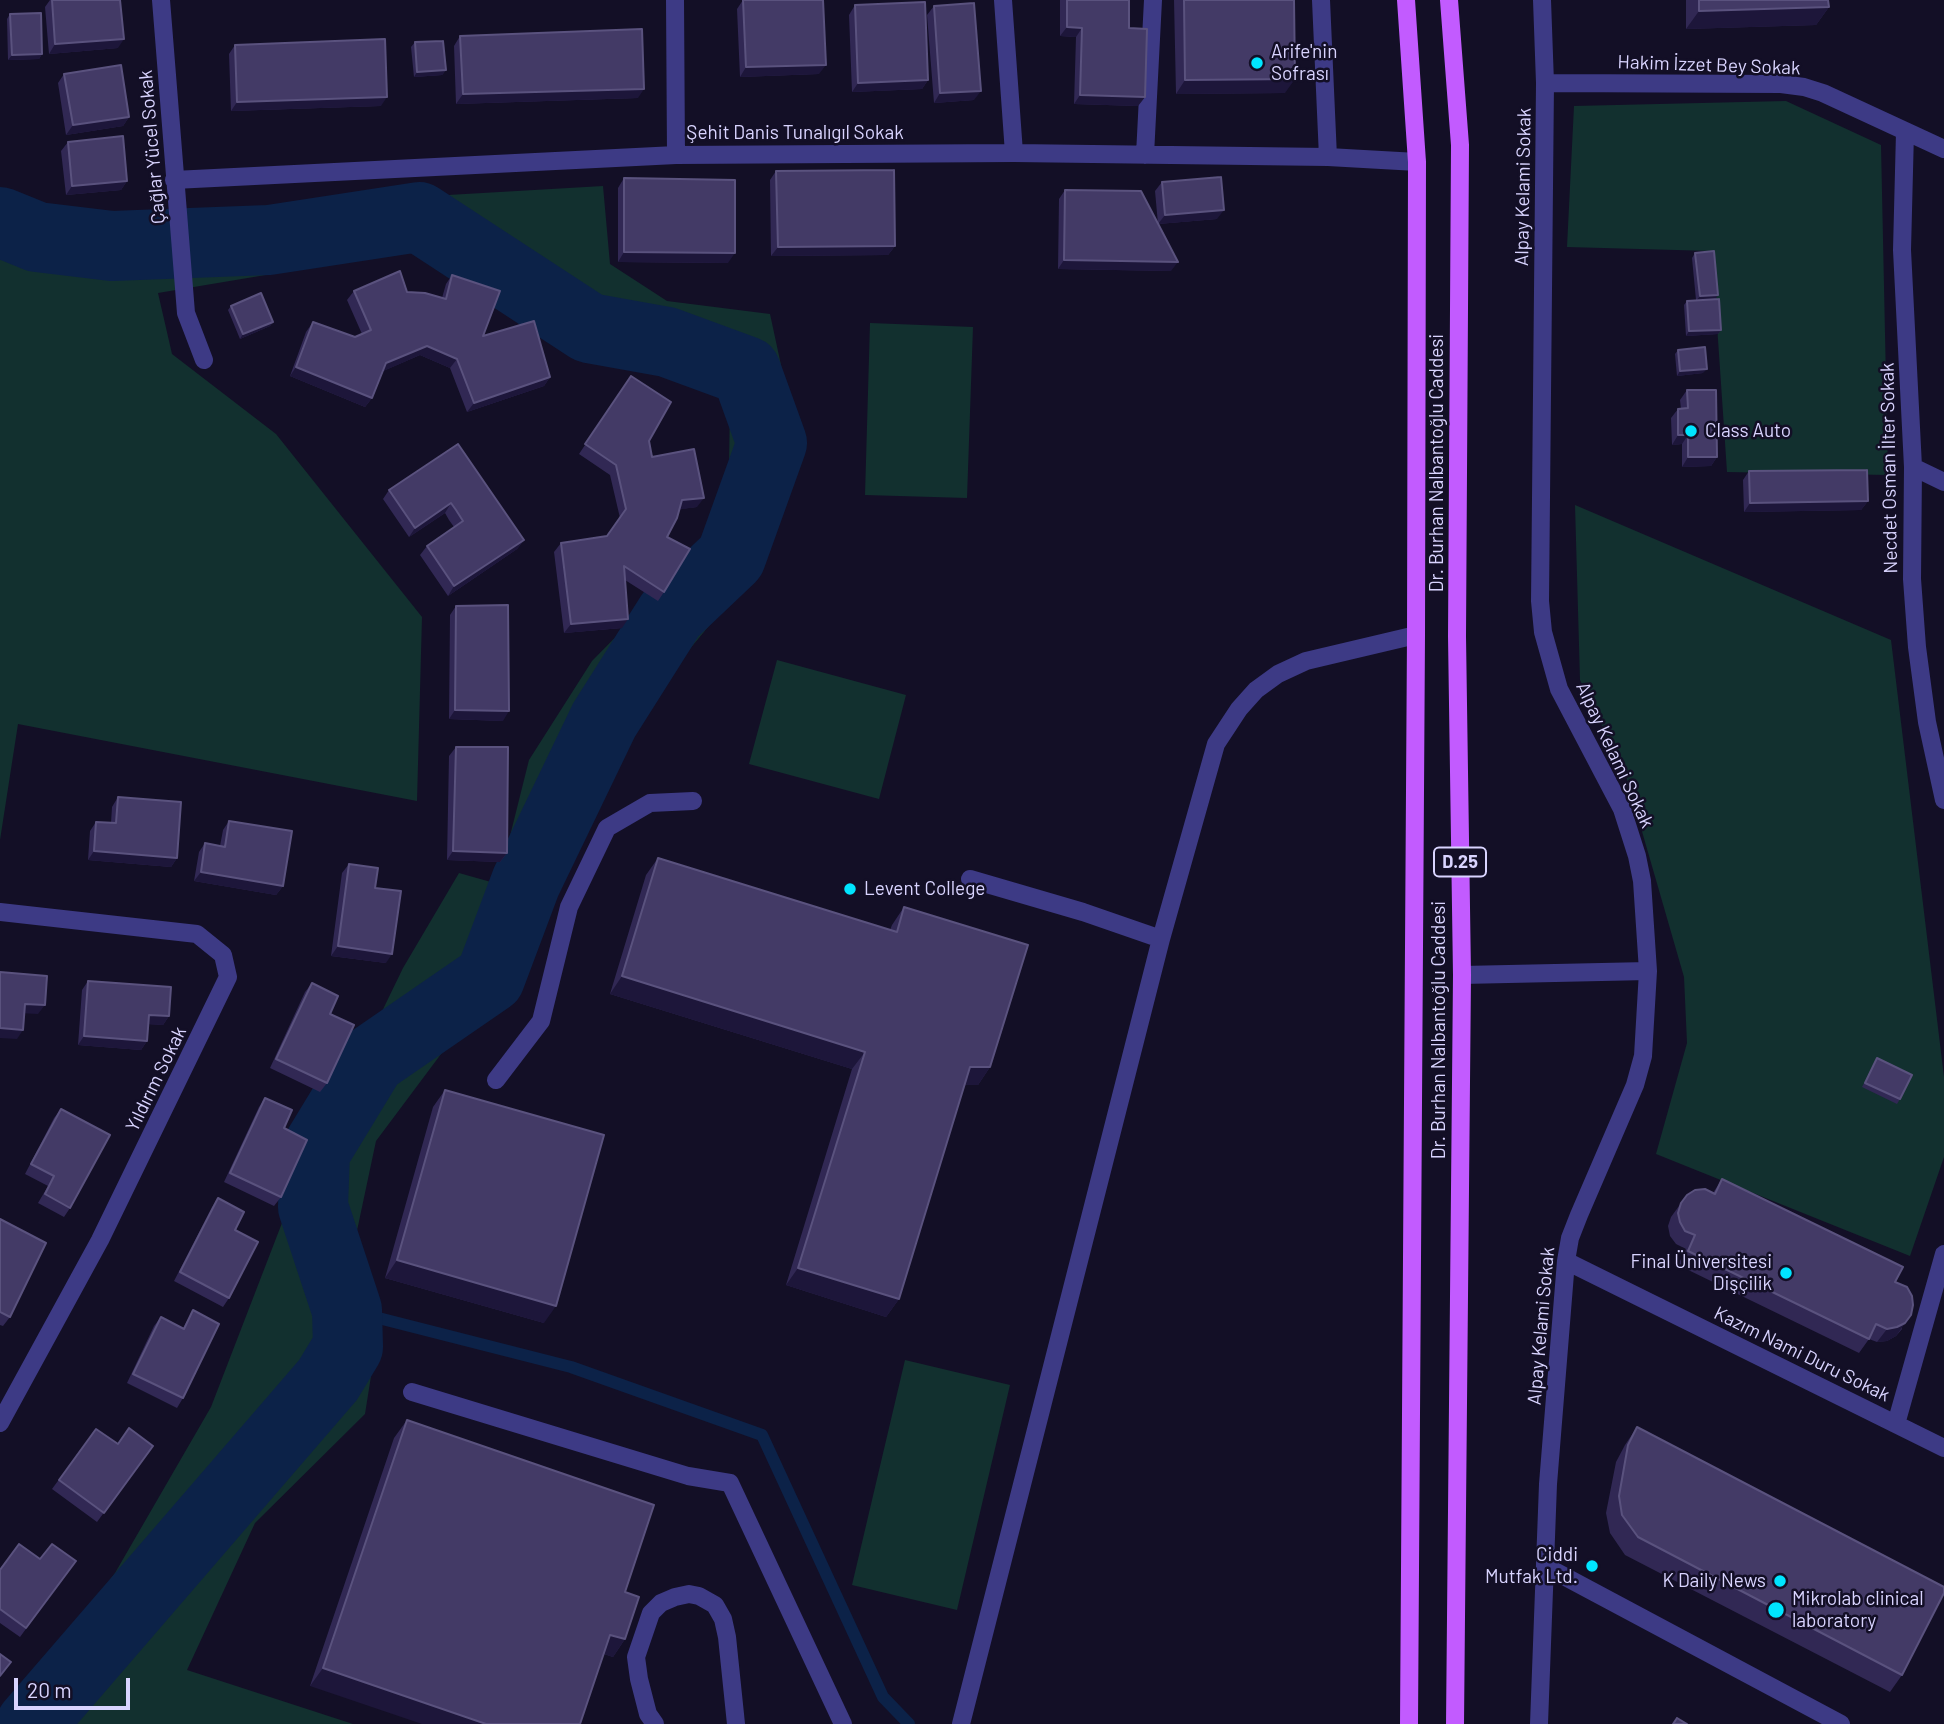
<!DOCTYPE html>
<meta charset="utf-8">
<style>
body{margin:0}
#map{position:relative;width:1944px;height:1724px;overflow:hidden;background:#130f26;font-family:Barlow,sans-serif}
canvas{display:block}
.scale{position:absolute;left:14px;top:1678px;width:116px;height:32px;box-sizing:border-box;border:4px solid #d9d4ff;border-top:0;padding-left:9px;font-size:21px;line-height:24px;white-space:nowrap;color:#d9d4ff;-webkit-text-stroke:5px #130f26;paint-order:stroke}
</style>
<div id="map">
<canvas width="1944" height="1724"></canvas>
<div class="scale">20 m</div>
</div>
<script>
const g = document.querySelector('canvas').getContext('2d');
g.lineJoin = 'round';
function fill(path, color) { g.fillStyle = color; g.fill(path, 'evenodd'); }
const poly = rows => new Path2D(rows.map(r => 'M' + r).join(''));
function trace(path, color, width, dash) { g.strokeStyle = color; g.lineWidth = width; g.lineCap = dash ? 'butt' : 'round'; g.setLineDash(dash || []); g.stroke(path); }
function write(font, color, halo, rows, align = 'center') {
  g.font = font + ' Barlow,sans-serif'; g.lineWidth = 5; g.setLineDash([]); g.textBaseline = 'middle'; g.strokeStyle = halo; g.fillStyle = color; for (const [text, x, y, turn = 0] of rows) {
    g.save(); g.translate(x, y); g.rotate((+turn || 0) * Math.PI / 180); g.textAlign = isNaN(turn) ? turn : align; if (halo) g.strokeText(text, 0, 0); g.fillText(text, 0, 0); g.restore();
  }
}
fill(poly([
 [1786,101,1881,145,1888,475,1727,472,1712,251,1567,247,1574,106],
 [603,186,610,264,667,301,770,314,792,416,757,568,630,721,600,789,577,818,522,987,447,1046,376,1141,351,1259,375,1351,365,1414,255,1523,187,1670,353,1724,2,1724,115,1573,211,1407,292,1197,403,968,459,873,498,884,529,760,592,661,700,551,729,467,730,401,699,367,580,353,482,279,409,251,158,293,172,354,276,434,422,617,417,801,18,724,0,840,0,187,32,208,104,215],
 [870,323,973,327,967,498,865,495],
 [1575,505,1891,640,1944,1077,1944,1157,1910,1256,1656,1154,1687,1043,1684,977,1626,776,1580,680],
 [777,660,906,695,879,799,749,764],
 [905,1360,1010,1385,957,1610,852,1585]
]), '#12302f');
trace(poly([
 [347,1310,571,1367,762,1435,883,1697,909,1724]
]), '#0c2248', 12);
trace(poly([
 [0,222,37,237,112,246,269,240,419,217,589,328,667,342,746,371,772,443,731,557,671,614,604,720,526,882,490,978,371,1060,315,1152,313,1207,347,1310,348,1347,328,1380,31,1724]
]), '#0c2248', 70);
trace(poly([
 [161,0,186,313,204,360],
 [675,0,676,155],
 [1003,0,1014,153],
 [1321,0,1328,157],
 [1545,83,1781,84,1804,87,1823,93,1944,149],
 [1905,132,1902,250,1913,467,1912,579,1917,647,1927,722,1944,800],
 [1145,155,1153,0],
 [174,180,676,155,1014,153,1328,157,1417,162],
 [1913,467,1944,482],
 [970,879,1083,912,1161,939],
 [0,912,197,934,223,955,228,977,100,1240,0,1423],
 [1462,975,1648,971],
 [496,1080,541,1021,569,907,607,828,650,803,693,801],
 [1566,1261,1944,1448],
 [412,1392,688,1476,730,1483,843,1724],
 [1896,1424,1944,1254],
 [1545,1566,1841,1724],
 [655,1724,648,1714,639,1679,636,1657,651,1613,661,1603,675,1597,689,1594,699,1596,715,1605,723,1619,727,1637,736,1724],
 [961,1724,1161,939,1216,744,1239,709,1256,690,1278,674,1306,661,1416,635],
 [1539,1724,1548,1484,1566,1261,1570,1238,1579,1215,1635,1085,1643,1056,1648,971,1642,881,1637,856,1622,809,1559,689,1543,632,1540,601,1545,83,1542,0]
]), '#3d3a85', 18);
trace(poly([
 [1406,0,1417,162,1416,635,1409,1724],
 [1449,0,1460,145,1457,636,1462,975,1455,1724]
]), '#c25bff', 18);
fill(poly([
 [50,0,120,0,118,48,49,54,45,7],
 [743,0,819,74,740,77,737,9],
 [1060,0,1129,0,1129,28,1145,97,1138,106,1074,104,1076,37,1060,36],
 [1174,0,1294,0,1285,93,1176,94],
 [1686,0,1828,0,1829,7,1816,25,1686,29],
 [855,5,928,80,922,89,852,92,849,15],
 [934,6,974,100,934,103,927,15],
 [10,14,42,54,39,59,8,60,7,19],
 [460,36,638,98,456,104,454,46],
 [415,42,446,70,442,75,414,77,411,47],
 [235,45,381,106,231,111,229,54],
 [64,74,129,117,123,126,66,135,58,83],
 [68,142,127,181,121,190,66,195,61,151],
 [776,171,895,246,888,255,771,256,770,180],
 [624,178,728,263,618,262,618,188],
 [1162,182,1217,219,1158,224,1171,271,1058,269,1059,199,1065,190,1158,224,1155,191],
 [1695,253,1716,299,1721,330,1718,334,1686,336,1684,305,1687,301,1696,300,1692,258],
 [452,275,483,336,550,377,544,386,467,412,450,368,420,355,383,371,372,398,365,407,290,376,306,332,313,322,355,337,362,334,347,300,354,291,407,292,442,298,446,284],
 [231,306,273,322,270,326,240,339,228,310],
 [1678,350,1703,373,1677,376,1675,354],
 [631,376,649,441,652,457,697,507,680,509,667,537,664,592,658,601,625,580,622,628,564,633,554,552,561,543,607,536,620,518,610,475,579,454],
 [1687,390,1717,457,1711,466,1682,467,1682,444,1672,445,1671,418,1678,409,1681,409,1680,400],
 [458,444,524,540,517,549,448,596,420,555,427,546,454,527,449,520,445,513,409,537,383,499,389,490],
 [1749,471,1868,501,1861,510,1744,512,1743,480],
 [456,606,503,721,449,719,450,615],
 [456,747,507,853,500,862,447,860,449,756],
 [118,797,177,858,171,867,88,860,90,831,96,822,111,823,112,807],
 [229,821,283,886,276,895,194,881,199,852,205,843,220,846,223,830],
 [658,858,890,930,892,925,904,907,990,1067,978,1085,964,1085,899,1299,886,1317,786,1285,852,1069,610,994,646,875],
 [349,864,375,888,386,963,331,956,342,873],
 [88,981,169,1016,163,1025,149,1024,147,1041,141,1050,78,1045,82,990],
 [312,983,330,1014,327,1083,320,1092,270,1068,305,992],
 [1877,1058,1900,1099,1897,1104,1862,1087],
 [445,1090,544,1323,385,1278,433,1107],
 [265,1098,284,1128,281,1197,274,1206,224,1182,259,1107],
 [61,1109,70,1208,64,1217,38,1203,48,1186,25,1174,54,1118],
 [1722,1179,1895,1282,1902,1329,1896,1336,1887,1341,1877,1342,1869,1339,1859,1353,1678,1265,1686,1249,1676,1244,1670,1236,1668,1226,1671,1217,1687,1195,1713,1193],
 [218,1198,235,1230,229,1298,223,1307,174,1281,212,1207],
 [0,1219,10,1317,3,1326,0,1325],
 [193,1310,183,1398,177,1408,127,1383,154,1326,161,1317,183,1328],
 [407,1420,625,1592,625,1639,613,1657,604,1654,310,1686,394,1438],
 [1637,1427,1902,1675,1890,1692,1625,1555,1610,1533,1606,1513,1616,1462,1625,1445],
 [96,1429,118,1444,153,1446,97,1522,52,1489],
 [40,1559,76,1561,20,1637,0,1623,0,1570]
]), '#312854');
fill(poly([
 [1829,7,1816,25,1686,29,1699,11],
 [1067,27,1082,28,1076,37,1060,36],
 [124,39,118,48,49,54,55,44],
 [42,54,39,59,8,60,12,55],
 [826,65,819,74,740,77,746,67],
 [446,70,442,75,414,77,417,72],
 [1295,79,1285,93,1176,94,1185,80],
 [928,80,922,89,852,92,858,83],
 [644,89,638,98,456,104,463,94],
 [981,91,974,100,934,103,940,93],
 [1080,95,1145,97,1138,106,1074,104],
 [387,97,381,106,231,111,237,102],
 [129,117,123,126,66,135,73,125],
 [127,181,121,190,66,195,72,186],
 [1224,210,1217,219,1158,224,1165,215],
 [895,246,888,255,771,256,778,247],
 [624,252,735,253,728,263,618,262],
 [1064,260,1178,262,1171,271,1058,269],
 [1718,295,1715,300,1696,301,1700,296],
 [273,322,270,326,240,339,243,334],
 [1721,330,1718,334,1686,336,1689,331],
 [427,346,457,359,450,368,420,355,379,373,386,363],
 [296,367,372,398,365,407,290,376],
 [1707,369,1703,373,1677,376,1680,371],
 [550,377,544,386,467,412,474,403],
 [1678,435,1688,435,1682,444,1672,445],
 [1688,457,1717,457,1711,466,1682,467],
 [704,498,697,507,676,510,682,500],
 [1868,501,1861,510,1744,512,1750,503],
 [451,503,445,513,409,537,415,528],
 [524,540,517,549,448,596,454,586],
 [628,619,622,628,564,633,571,624],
 [455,710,509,711,503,721,449,719],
 [94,851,177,858,171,867,88,860],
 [453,851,507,853,500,862,447,860],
 [201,872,283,886,276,895,194,881],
 [338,946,392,954,386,963,331,956],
 [622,976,865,1052,852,1069,610,994],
 [25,1004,45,1005,38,1014,19,1013],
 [149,1015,169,1016,163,1025,143,1024],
 [0,1028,23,1030,17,1039,0,1038],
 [84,1036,147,1041,141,1050,78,1045],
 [970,1067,990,1067,978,1085,957,1085],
 [397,1260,556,1306,544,1323,385,1278],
 [798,1268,899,1299,886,1317,786,1285],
 [1911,1315,1896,1336,1887,1341,1877,1342,1887,1329],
 [610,1635,625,1639,613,1657,598,1652],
 [323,1668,486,1724,422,1724,310,1686]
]), '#1d163a');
const building = poly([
 [52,0,120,0,124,39,55,44,52,0],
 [743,0,823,0,826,65,746,67,743,0],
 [1067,0,1129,0,1129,28,1147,29,1145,97,1080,95,1082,28,1067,27,1067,0],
 [1184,0,1294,0,1295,79,1185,80,1184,0],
 [1699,0,1828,0,1829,7,1699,11,1699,0],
 [925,2,928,80,858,83,855,5,925,2],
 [974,3,981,91,940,93,934,6,974,3],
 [41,13,42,54,12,55,10,14,41,13],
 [642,29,644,89,463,94,460,36,642,29],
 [385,39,387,97,237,102,235,45,385,39],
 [443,41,446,70,417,72,415,42,443,41],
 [121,65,129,117,73,125,64,74,121,65],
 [123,136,127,181,72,186,68,142,123,136],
 [894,170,895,246,778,247,776,171,894,170],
 [1221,177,1224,210,1165,215,1162,182,1221,177],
 [624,178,735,180,735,253,624,252,624,178],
 [1065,190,1141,191,1178,262,1064,260,1065,190],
 [1714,251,1718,295,1700,296,1695,253,1714,251],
 [400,271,407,292,425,293,446,299,452,275,500,291,483,336,534,321,550,377,474,403,457,359,427,346,386,363,372,398,296,367,313,322,355,337,371,330,354,291,400,271],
 [261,293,273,322,243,334,231,306,261,293],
 [1719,299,1721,330,1689,331,1687,301,1719,299],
 [1705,347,1707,369,1680,371,1678,350,1705,347],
 [631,376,671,402,649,441,652,457,694,449,704,498,682,500,677,518,667,537,690,549,664,592,624,566,628,619,571,624,561,543,607,536,626,509,616,465,585,444,631,376],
 [1687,390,1716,390,1717,457,1688,457,1688,435,1678,435,1678,409,1688,408,1687,390],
 [458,444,524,540,454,586,427,546,463,521,456,510,451,503,415,528,389,490,458,444],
 [1867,470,1868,501,1750,503,1749,471,1867,470],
 [508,605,509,711,455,710,456,606,508,605],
 [456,747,508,747,507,853,453,851,456,747],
 [118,797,181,802,177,858,94,851,96,822,116,823,118,797],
 [229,821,292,831,283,886,201,872,205,843,225,847,229,821],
 [658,858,897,932,904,907,1028,945,990,1067,970,1067,899,1299,798,1268,865,1052,622,976,658,858],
 [349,864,378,868,375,888,401,891,392,954,338,946,349,864],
 [0,972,47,976,45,1005,25,1004,23,1030,0,1028,0,972],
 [88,981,171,987,169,1016,149,1015,147,1041,84,1036,88,981],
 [312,983,338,996,330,1014,354,1025,327,1083,276,1059,312,983],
 [1877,1058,1912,1075,1900,1099,1865,1083,1877,1058],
 [445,1090,604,1135,556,1306,397,1260,445,1090],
 [265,1098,292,1110,284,1128,307,1140,281,1197,230,1173,265,1098],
 [61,1109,110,1135,70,1208,45,1194,54,1176,31,1164,61,1109],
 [1722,1179,1903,1267,1895,1282,1907,1287,1912,1296,1913,1305,1911,1315,1905,1323,1897,1327,1887,1329,1876,1324,1869,1339,1688,1251,1695,1235,1685,1231,1680,1222,1678,1213,1681,1203,1687,1195,1695,1190,1705,1189,1715,1194,1722,1179],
 [218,1198,244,1212,235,1230,258,1242,229,1298,180,1272,218,1198],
 [0,1219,46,1243,10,1317,0,1312,0,1219],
 [193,1310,219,1324,183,1398,133,1374,161,1317,184,1329,193,1310],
 [407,1420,654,1505,625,1592,639,1597,625,1639,610,1635,580,1724,486,1724,323,1668,407,1420],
 [1637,1427,1944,1587,1944,1593,1902,1675,1638,1537,1622,1515,1619,1496,1628,1445,1637,1427],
 [129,1428,153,1446,104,1513,59,1480,96,1429,118,1444,129,1428],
 [19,1544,40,1559,52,1544,76,1561,26,1628,0,1609,0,1570,19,1544],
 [0,1654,11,1662,0,1676,0,1654],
 [1677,1718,1687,1724,1673,1724,1677,1718]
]);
fill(building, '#433a66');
trace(building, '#5a527e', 2);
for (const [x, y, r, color] of [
 [1257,63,7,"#00e5ff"],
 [1691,431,7,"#00e5ff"],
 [850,889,7,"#00e5ff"],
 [1786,1273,7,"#00e5ff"],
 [1592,1566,7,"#00e5ff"],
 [1780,1581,7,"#00e5ff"],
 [1776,1610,9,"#00e5ff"]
]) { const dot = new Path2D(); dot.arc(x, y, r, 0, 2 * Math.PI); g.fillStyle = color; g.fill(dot); trace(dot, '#130f26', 2.5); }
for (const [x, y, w] of [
 [1460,862,52]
]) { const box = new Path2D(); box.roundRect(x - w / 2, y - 14.5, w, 29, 5); g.fillStyle = '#130f26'; g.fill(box); trace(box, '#d9d4ff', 2); }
write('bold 18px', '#d9d4ff', null, [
 ["D.25",1460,862]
]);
write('19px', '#d9d4ff', '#130f26', [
 ["Arife'nin",1271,52],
 ["Sofrası",1271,74],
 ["Class Auto",1705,431],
 ["Levent College",864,889],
 ["Final Üniversitesi",1772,1262,"right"],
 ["Dişçilik",1772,1284,"right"],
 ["Ciddi",1578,1555,"right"],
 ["Mutfak Ltd.",1578,1577,"right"],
 ["K Daily News",1766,1581,"right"],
 ["Mikrolab clinical",1792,1599],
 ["laboratory",1792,1621]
], 'left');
write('19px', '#d9d4ff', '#130f26', [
 ["Hakim İzzet Bey Sokak",1709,65,2],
 ["Şehit Danis Tunalıgıl Sokak",795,133],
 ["Çağlar Yücel Sokak",152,147,-95],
 ["Alpay Kelami Sokak",1523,187,-89],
 ["Dr. Burhan Nalbantoğlu Caddesi",1437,463,-90],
 ["Necdet Osman İlter Sokak",1889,468,-91],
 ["Alpay Kelami Sokak",1615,755,65],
 ["Dr. Burhan Nalbantoğlu Caddesi",1439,1030,-90],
 ["Yıldırım Sokak",156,1079,-64],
 ["Alpay Kelami Sokak",1541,1326,-85],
 ["Kazım Nami Duru Sokak",1802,1354,26]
]);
</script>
